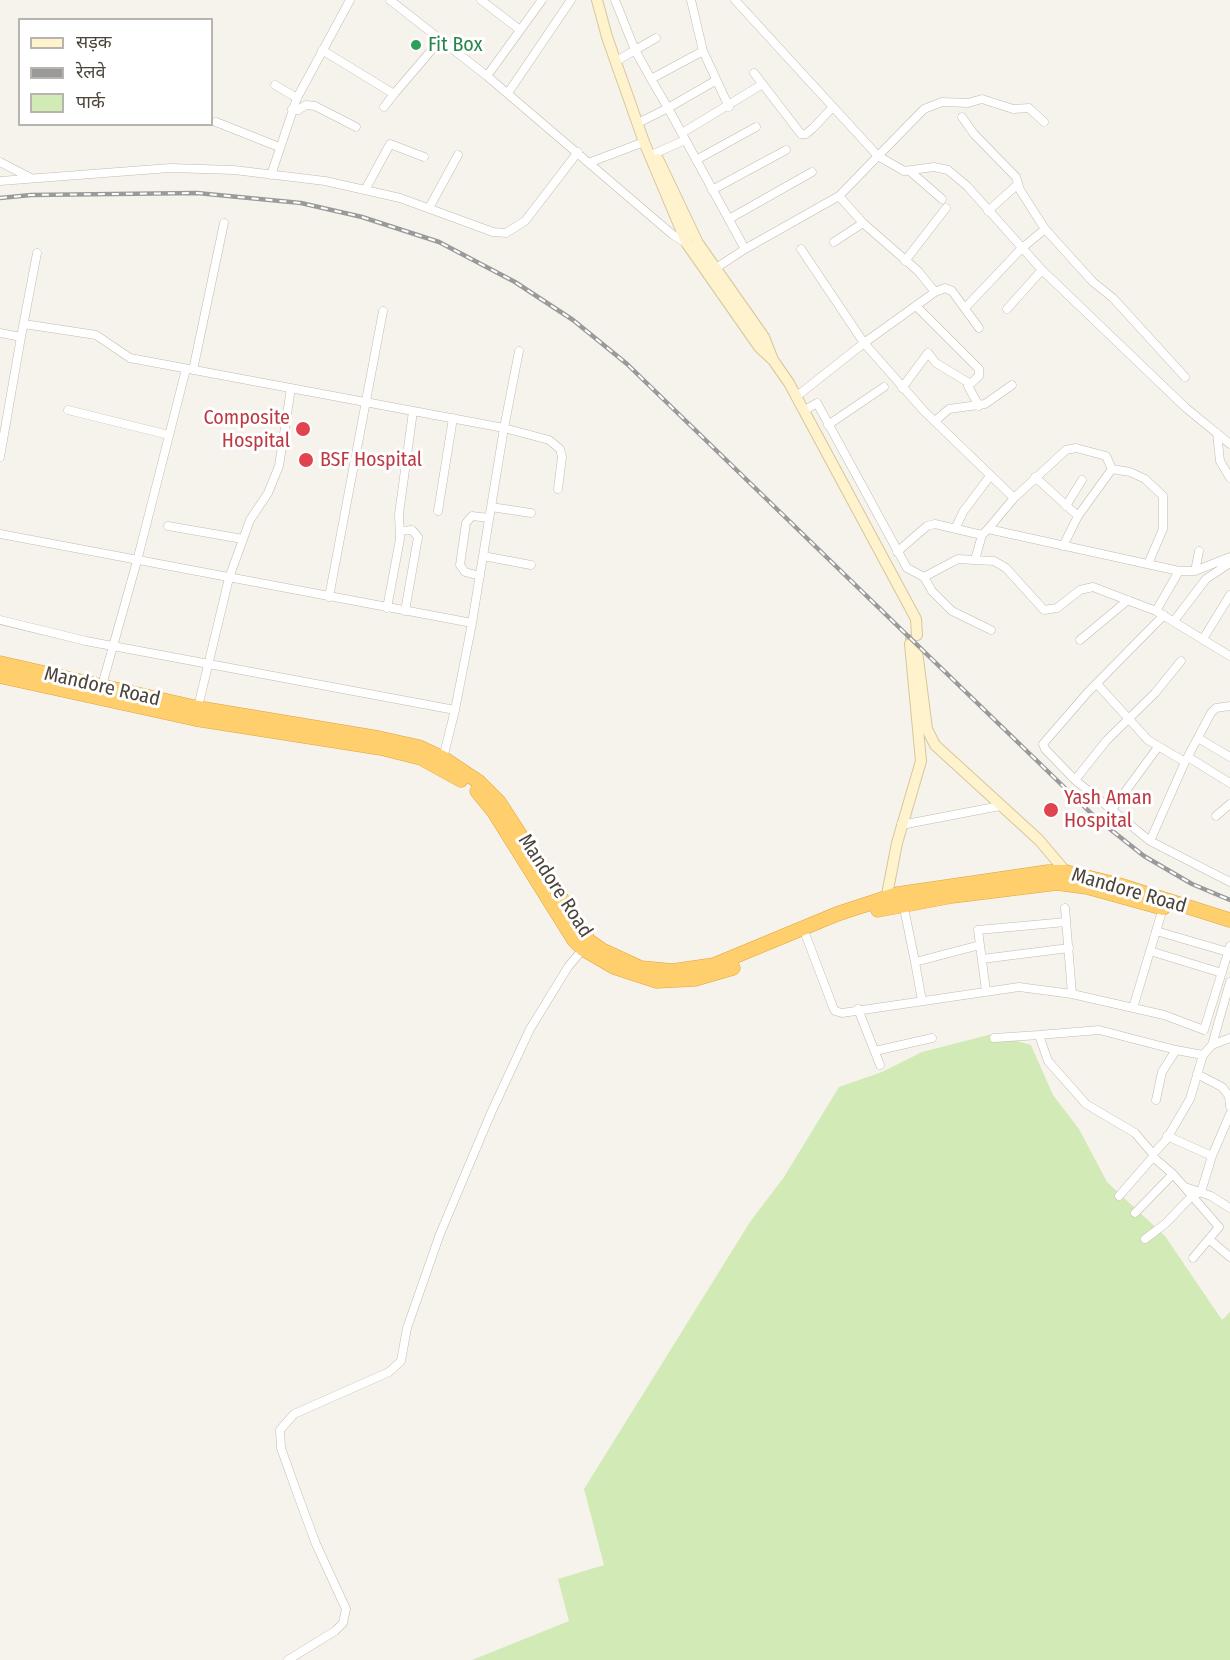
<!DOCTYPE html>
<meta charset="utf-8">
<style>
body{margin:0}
#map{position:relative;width:1230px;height:1660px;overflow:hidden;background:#f6f3ec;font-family:"Fira Sans Condensed","Noto Sans Devanagari",sans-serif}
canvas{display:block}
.legend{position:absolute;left:18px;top:18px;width:195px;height:108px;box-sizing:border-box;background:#fff;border:2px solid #b7b4b0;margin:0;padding:8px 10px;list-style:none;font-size:18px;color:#4b4439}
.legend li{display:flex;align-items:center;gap:12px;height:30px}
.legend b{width:30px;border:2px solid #b7b4b0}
</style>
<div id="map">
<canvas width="1230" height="1660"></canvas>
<ul class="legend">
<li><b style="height:8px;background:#fff3cd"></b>सड़क</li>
<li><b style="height:8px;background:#9a9a9a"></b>रेलवे</li>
<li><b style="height:16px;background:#d2eab5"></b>पार्क</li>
</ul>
</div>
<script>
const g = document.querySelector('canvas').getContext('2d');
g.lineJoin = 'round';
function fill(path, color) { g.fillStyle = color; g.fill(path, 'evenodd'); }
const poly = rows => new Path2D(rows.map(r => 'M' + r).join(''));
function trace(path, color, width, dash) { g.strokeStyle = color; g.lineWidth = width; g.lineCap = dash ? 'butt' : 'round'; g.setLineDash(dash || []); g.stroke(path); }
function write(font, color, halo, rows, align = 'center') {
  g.font = font + ' "Fira Sans Condensed",sans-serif'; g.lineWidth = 6; g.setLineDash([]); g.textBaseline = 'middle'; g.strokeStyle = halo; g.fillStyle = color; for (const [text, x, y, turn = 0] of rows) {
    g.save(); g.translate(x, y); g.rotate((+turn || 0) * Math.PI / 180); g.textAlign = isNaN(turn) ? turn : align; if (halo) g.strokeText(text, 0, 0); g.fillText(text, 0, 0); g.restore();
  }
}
fill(poly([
 [992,1034,1031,1045,1053,1095,1079,1129,1107,1182,1165,1236,1222,1320,1230,1312,1230,1660,472,1660,569,1621,558,1579,604,1565,584,1489,750,1222,784,1177,839,1087,882,1072,922,1052]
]), '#d2eab5');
trace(poly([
 [910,644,910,630]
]), '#d4d0c8', 10, [10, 5]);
const street = poly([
 [390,0,487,76,673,235,688,244],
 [481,0,520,30],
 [615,0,635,50,656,38],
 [691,0,703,51,651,79,668,108,715,81],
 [735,0,878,156,924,109,942,102,968,103,982,99,1013,109,1029,108,1044,122],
 [322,50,394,94,384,107],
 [703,51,729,107],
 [620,59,635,50,651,79],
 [754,73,801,134,806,134,813,128,833,107],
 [487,76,542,0],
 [275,85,297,98],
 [508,93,571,0],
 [394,94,441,39],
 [292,109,298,110,306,105,315,106,356,127],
 [962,117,974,134,1016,177,1020,190,1045,229,1093,282,1113,298,1185,377],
 [642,121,668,108,745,249],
 [216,122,279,147],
 [682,133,761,85],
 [649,156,685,140],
 [696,160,756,127],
 [0,162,31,178],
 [591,162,644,142],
 [911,172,942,199],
 [271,175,297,98,350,0],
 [0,181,170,168,234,170,325,181,400,198,493,232,506,233,525,221,578,152],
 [365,190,390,144,424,157],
 [712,190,786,150],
 [429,208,458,155],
 [988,211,1018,184],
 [729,219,812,172],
 [834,242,863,223,839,196],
 [801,249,864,343,935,292,918,271,863,223],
 [905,261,946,208],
 [713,270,745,249,839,196,878,156,904,171,934,167,948,170,967,186,1042,270,1186,408,1230,444],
 [935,292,945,288,952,291,979,328],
 [916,306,979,369,979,376,968,386,979,406],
 [965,308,1021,249,1045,229],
 [1007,309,1042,270],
 [0,333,21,337,0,457],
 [21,337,37,253],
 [519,351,504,428,549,440,560,449,562,457,558,489],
 [193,370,224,223],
 [902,388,928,353,936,363,969,383],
 [797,396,864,343,924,411,1014,498,988,529,1179,571,1195,571,1230,557],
 [68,410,169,435],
 [805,410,817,403,907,568,924,577,958,559,975,560],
 [935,421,949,409,985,404,1012,385],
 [828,425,884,387],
 [1217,433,1220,461,1230,478],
 [1112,469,1130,472,1145,479,1163,496,1163,529,1148,564],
 [1035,477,1078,516],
 [1014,498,1066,450,1076,448,1106,456,1112,469,1078,516,1063,546],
 [1066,506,1082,480],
 [491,507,531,513],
 [438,511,453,418],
 [168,526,243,539],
 [956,527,963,512,990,476],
 [988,529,982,535,975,560,994,561,1006,568,1044,610,1057,608,1080,590,1093,587,1156,611,1230,656],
 [401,531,412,530,418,537,405,611],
 [0,534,472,623,504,428,130,358,96,335,24,324],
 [897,552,927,526,935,524,982,535],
 [483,556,531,565],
 [1195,571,1199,551],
 [480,576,465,572,460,565,466,523,472,516,489,518],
 [924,577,932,591,952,611,991,630],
 [329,597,383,311],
 [387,608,400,539,399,514,413,411],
 [1156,611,1179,571],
 [0,620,86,641,455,710,472,623],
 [1174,621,1206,579,1230,563],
 [1203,639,1230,595],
 [1080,640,1128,600],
 [1097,684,1148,740,1185,762],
 [101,689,137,561,186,369],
 [1230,706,1216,708,1211,713,1185,762,1150,841,1230,882],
 [197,711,229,578,250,520,268,493,279,466,291,388],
 [1198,738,1230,757],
 [1188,757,1230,783],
 [443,758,455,710],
 [1075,780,1107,740,1155,693,1181,661],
 [1111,811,1158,747],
 [1216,816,1230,804],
 [901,825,1000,806],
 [1150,841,1075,780,1045,749,1043,744,1088,692,1164,615],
 [903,903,915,962,980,945],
 [1156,931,1228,952],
 [806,936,833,1007,835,1011,842,1013,1019,987,1072,994,1065,908],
 [1150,951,1222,973],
 [982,959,1069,948],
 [915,962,922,1001],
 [986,991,978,930,1066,922],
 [1072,994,1164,1015,1204,1030,1230,946],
 [1133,1008,1163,908],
 [858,1009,880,1065],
 [1039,1035,1099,1030,1176,1050,1162,1072,1156,1100],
 [994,1038,1039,1035,1048,1061,1086,1104,1135,1133,1153,1154],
 [1212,1045,1230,1038],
 [1176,1050,1203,1055],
 [875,1051,932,1038],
 [1197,1074,1222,1087,1229,1096,1230,1106],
 [1167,1136,1212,1156,1230,1114],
 [1185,1187,1211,1196,1230,1208],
 [1119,1196,1153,1157],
 [1135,1213,1173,1174],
 [1145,1239,1165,1224,1191,1197,1201,1192,1212,1156],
 [1210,1240,1230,1257],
 [1193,1258,1219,1227,1173,1174,1153,1157,1153,1154,1166,1140,1190,1099,1203,1055,1212,1045,1230,982],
 [288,1660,335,1631,343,1623,346,1609,316,1544,296,1490,281,1448,280,1430,294,1414,389,1372,401,1361,407,1328,440,1234,491,1113,530,1029,568,967,583,949]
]);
const secondary = poly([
 [597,0,607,37,644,142,687,244,759,347,773,360,789,383,916,619,917,635],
 [658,159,698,243,764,337,773,360],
 [917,651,927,729,935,745,1039,840,1066,872],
 [885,905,897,843,921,761,910,644]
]);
const highway = poly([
 [0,663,198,708,378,738,419,747,443,758,479,782,499,802,589,941,602,950,641,968,673,971,714,965,837,914,898,894,1048,872,1066,872,1119,885,1230,920],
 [0,676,196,719,381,748,421,758,461,780],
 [477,791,494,812,574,940,583,949,614,967,657,981,695,979,733,968],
 [878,910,952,896,1057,883,1087,887,1163,908]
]);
trace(street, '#c2bbae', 9);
trace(secondary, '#d6c79b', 12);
trace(highway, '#e0a43c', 15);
trace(street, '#fff', 8);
trace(secondary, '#fff3cd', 10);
trace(highway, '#ffcf6e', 14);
const rail = poly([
 [0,198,31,195,197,193,301,203,362,217,439,242,515,282,573,320,627,364,1096,818,1144,856,1192,884,1230,900]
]);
trace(rail, '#9a9a9a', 4.5);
trace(rail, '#fff', 2, [7]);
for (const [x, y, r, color] of [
 [416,45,6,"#2e9e5b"],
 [303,429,8,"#e0444e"],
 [306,460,8,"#e0444e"],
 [1051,810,8,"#e0444e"]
]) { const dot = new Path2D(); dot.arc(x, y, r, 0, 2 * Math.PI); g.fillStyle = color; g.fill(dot); trace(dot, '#fff', 2); }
write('20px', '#27864d', '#fff', [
 ["Fit Box",428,45]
], 'left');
write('20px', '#be3a42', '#fff', [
 ["Composite",290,418,"right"],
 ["Hospital",290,441,"right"],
 ["BSF Hospital",320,460],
 ["Yash Aman",1064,798],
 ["Hospital",1064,821]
], 'left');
write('20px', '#4b4439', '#fff', [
 ["Mandore Road",102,687,13],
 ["Mandore Road",555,886,57],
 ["Mandore Road",1129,891,16]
]);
</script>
